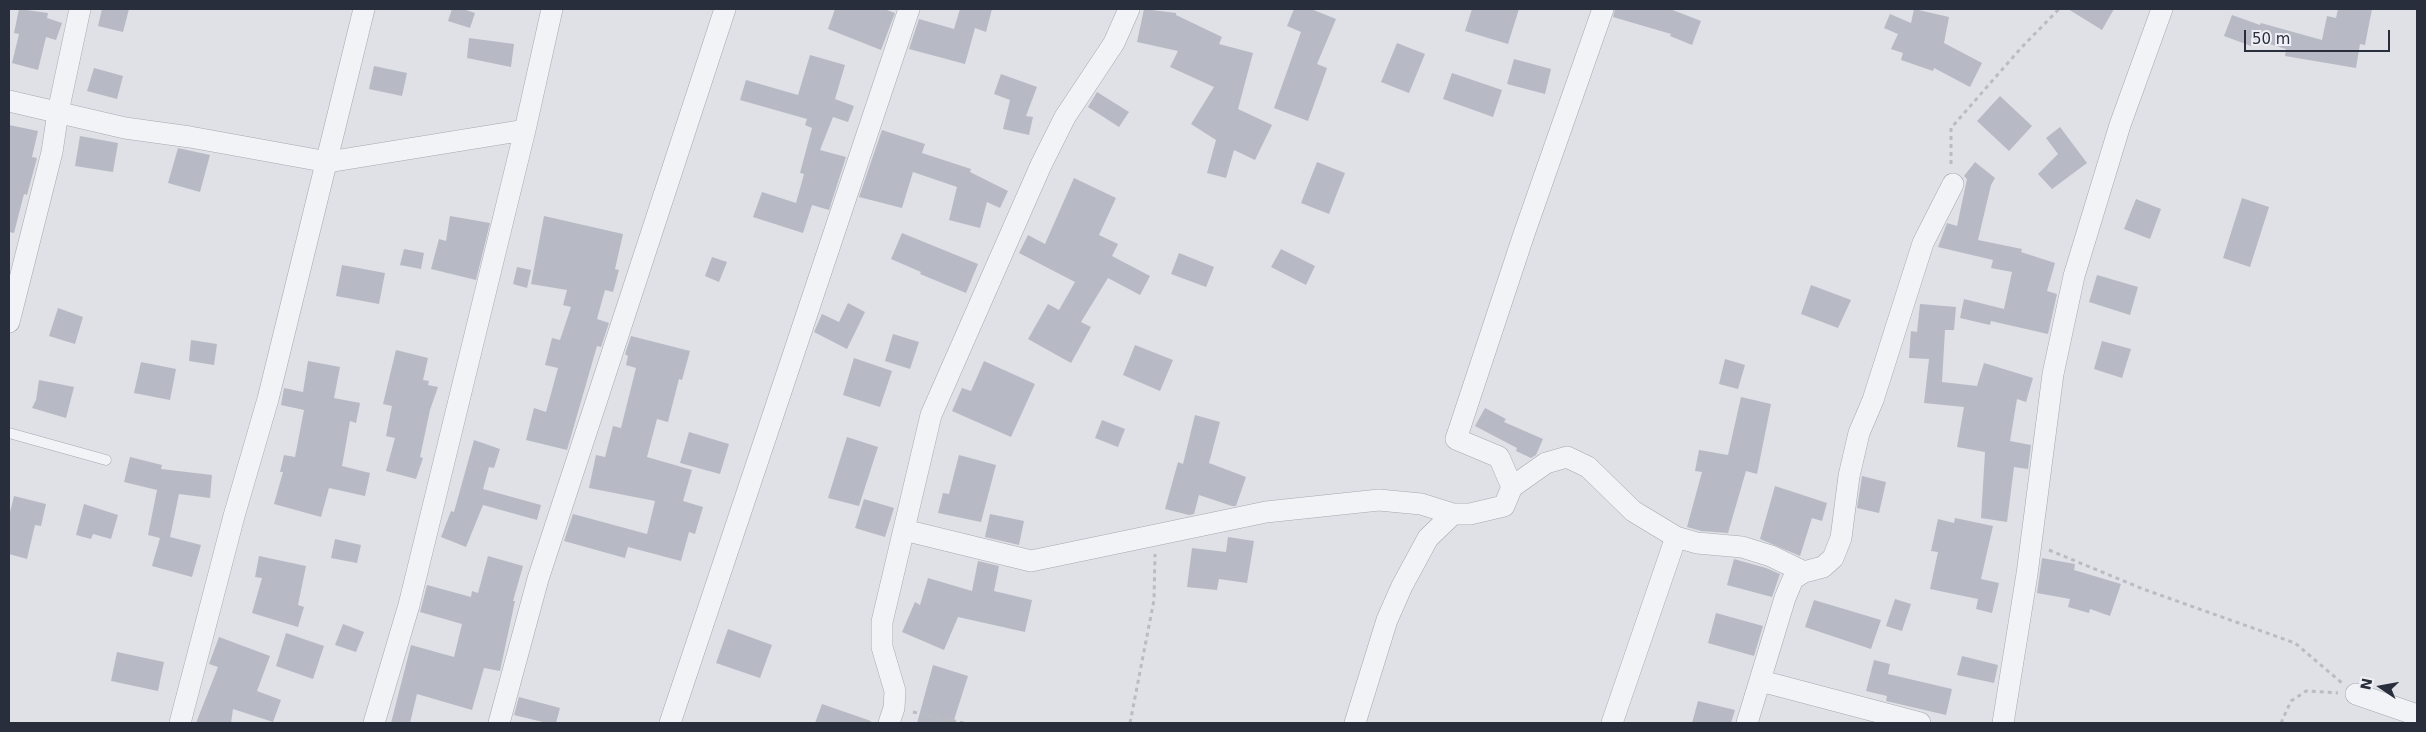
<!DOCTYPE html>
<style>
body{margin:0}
#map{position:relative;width:2426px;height:732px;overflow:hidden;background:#dfe1e7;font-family:"DejaVu Sans",sans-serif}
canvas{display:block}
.frame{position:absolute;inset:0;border:10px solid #292e3d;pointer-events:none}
.north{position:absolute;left:2356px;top:662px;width:50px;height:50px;-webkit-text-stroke:4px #eff0f5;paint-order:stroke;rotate:282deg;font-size:14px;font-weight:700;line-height:20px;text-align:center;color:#292e3d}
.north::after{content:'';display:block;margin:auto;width:18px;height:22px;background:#292e3d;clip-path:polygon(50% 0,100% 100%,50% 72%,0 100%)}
.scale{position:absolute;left:2244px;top:30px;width:146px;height:22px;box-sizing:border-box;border:2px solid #292e3d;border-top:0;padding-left:6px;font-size:15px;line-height:18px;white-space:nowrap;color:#292e3d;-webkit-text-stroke:4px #eff0f5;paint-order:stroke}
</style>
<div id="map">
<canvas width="2426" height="732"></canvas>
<div class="frame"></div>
<div class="north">N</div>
<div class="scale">50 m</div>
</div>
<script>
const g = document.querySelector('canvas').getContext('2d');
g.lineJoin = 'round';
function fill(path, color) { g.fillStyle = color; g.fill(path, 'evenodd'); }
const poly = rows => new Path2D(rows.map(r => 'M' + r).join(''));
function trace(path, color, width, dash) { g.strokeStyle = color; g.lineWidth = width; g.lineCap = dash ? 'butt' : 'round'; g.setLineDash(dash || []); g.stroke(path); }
fill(poly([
 [19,9,48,13,47,18,62,23,56,40,46,37,38,70,12,63,19,34,14,33],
 [102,9,129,9,123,32,98,26],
 [452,9,463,9,475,13,470,28,448,21],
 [835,9,884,9,895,13,881,50,828,29],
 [960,9,992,9,986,32,975,28,965,64,909,49,919,19,954,29],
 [1144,9,1176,13,1176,15,1222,37,1219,44,1253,53,1238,109,1272,125,1255,160,1234,150,1226,178,1207,173,1216,140,1191,124,1214,87,1170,67,1178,51,1137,42],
 [1294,9,1311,9,1336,19,1317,64,1327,68,1308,121,1274,108,1301,32,1287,26],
 [1472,9,1519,9,1508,44,1465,31],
 [1615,9,1670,9,1701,21,1692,45,1670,36,1671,34,1613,17],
 [1914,9,1949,17,1944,43,1982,63,1970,87,1934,68,1933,71,1901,60,1903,53,1891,49,1898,34,1884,28,1890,14,1911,23],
 [2068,9,2114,9,2102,30],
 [2338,9,2372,9,2365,45,2360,44,2356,68,2285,56,2286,49,2253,39,2251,46,2224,36,2232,15,2260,25,2261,23,2322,40,2327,16,2336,18],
 [469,38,514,44,511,67,467,58],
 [1397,43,1425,54,1409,93,1381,82],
 [810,55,845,65,835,99,854,106,848,122,833,117,820,150,846,157,829,210,812,205,803,233,753,217,762,192,796,203,804,174,800,173,812,128,805,125,807,119,740,100,746,80,798,95],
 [1514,59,1551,69,1545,94,1507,84],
 [374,66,407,73,402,96,369,89],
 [94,68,123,76,117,99,87,91],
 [1452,73,1502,90,1493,117,1443,99],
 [1001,74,1037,87,1026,116,1033,117,1029,135,1003,129,1010,100,994,94],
 [1097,92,1129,112,1119,127,1088,107],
 [2000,96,2032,126,2009,151,1977,121],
 [9,125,38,131,32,157,37,158,27,195,24,194,14,233,9,232],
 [2060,127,2087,163,2052,189,2038,174,2058,154,2046,138],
 [882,130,925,144,922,153,971,169,970,172,1008,191,1000,208,987,202,980,228,949,220,957,187,913,172,902,208,859,197],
 [80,136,118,143,113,172,75,166],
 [178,148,210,155,200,192,168,183],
 [1317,162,1345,173,1329,214,1301,203],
 [1975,162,1995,178,1991,185,1978,240,2022,249,2021,252,2055,263,2047,291,2057,294,2048,334,1991,321,1990,325,1960,318,1964,299,2004,309,2012,272,1991,268,1993,260,1938,247,1947,223,1957,226,1967,179,1964,176],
 [1074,178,1116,198,1099,235,1118,244,1112,256,1150,276,1140,295,1108,278,1081,322,1091,327,1071,363,1028,339,1048,304,1059,310,1075,282,1019,253,1028,235,1045,244],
 [2242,198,2269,207,2250,267,2223,258],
 [2136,199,2161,209,2150,239,2124,229],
 [450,216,490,223,476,280,431,269,439,239,446,241],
 [544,216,623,234,615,269,619,270,613,292,605,290,597,319,609,323,601,347,597,346,567,450,526,440,534,408,546,412,558,368,545,365,552,338,560,340,571,307,563,305,567,290,531,284],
 [902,233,978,264,966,293,920,274,921,272,891,259],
 [404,249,424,253,421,269,400,265],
 [1281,249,1315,266,1306,285,1271,267],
 [1179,253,1214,267,1206,287,1171,274],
 [712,257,727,262,719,282,705,276],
 [342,265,385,273,379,304,336,296],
 [517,267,531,270,527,288,513,284],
 [2097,275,2138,287,2130,315,2089,302],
 [1811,285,1851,300,1838,328,1801,314],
 [848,303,865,312,847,349,814,332,822,314,839,322],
 [1920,304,1956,307,1954,330,1945,330,1942,382,1977,386,1984,363,2033,378,2026,402,2017,399,2010,441,2031,445,2028,469,2014,467,2007,522,1981,518,1985,452,1957,447,1964,407,1924,403,1929,359,1909,358,1911,331,1917,332],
 [58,308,83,317,75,344,49,336],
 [893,334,919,342,910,369,885,361],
 [631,336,690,351,682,380,679,379,668,422,657,419,647,457,692,470,683,501,703,507,695,534,689,532,681,561,628,547,625,558,564,541,573,514,647,534,655,501,589,488,596,455,605,457,613,426,621,428,636,368,626,365,628,356,625,354],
 [191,340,217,344,214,365,189,361],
 [2102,341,2131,349,2122,378,2094,369],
 [1135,345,1173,360,1160,391,1123,375],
 [396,350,428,358,423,380,429,381,428,385,438,387,430,410,420,457,423,458,416,479,386,471,395,438,386,436,392,406,383,404],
 [854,358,892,371,880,407,843,395],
 [1725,359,1745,365,1738,389,1719,384],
 [308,361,340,367,334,398,360,403,356,423,350,421,342,466,370,473,365,496,329,488,321,517,274,504,283,472,280,472,284,455,295,457,304,410,281,405,284,388,303,392],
 [984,361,1035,384,1011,437,952,411,962,388,971,391],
 [141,362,176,369,170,400,134,393],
 [39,380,74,387,66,418,32,408,36,400],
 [1741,397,1771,404,1757,474,1746,471,1728,533,1701,531,1687,527,1702,472,1695,471,1699,450,1728,455],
 [1485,408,1506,419,1504,422,1543,439,1536,455,1531,458,1516,451,1517,448,1475,426],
 [1195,415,1220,422,1209,463,1246,477,1236,506,1232,506,1199,495,1194,514,1189,515,1165,509,1178,462,1183,464],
 [1102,420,1125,429,1118,447,1095,438],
 [689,432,729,444,720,474,680,463],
 [847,437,878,447,859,506,828,498],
 [474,440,500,449,494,468,489,467,483,489,541,505,537,520,483,505,466,547,441,537,451,511,454,512],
 [959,455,996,465,981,522,938,513,943,493,949,494],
 [130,457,162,465,161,469,212,475,210,498,179,494,170,537,201,545,192,577,152,566,160,538,148,535,157,490,124,482],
 [1862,476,1886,482,1879,513,1857,508],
 [1775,486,1827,503,1822,521,1812,518,1800,556,1760,539],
 [14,496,46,504,41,526,35,525,27,559,9,554,9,516],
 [864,499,894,508,885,537,855,528],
 [84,504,118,515,111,539,93,534,91,539,76,535],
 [990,514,1024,521,1019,545,985,537],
 [1955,518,1993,526,1981,579,1999,583,1992,613,1976,609,1978,599,1930,589,1938,552,1931,551,1938,519,1954,523],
 [1228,537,1254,541,1247,583,1219,579,1217,590,1187,587,1192,548,1226,552],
 [335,539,361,545,357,563,331,558],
 [259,556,306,566,298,605,304,607,298,627,252,613,262,578,255,577],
 [488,556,523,566,513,601,515,601,500,671,484,668,472,710,417,694,410,723,391,723,411,645,454,657,462,624,420,612,427,585,471,597,472,591,478,593],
 [2042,558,2075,564,2074,570,2121,584,2110,616,2090,609,2089,613,2068,607,2070,599,2037,593],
 [1734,559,1766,568,1780,574,1772,597,1727,585],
 [978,561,999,566,994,591,1032,600,1025,632,958,617,944,650,902,632,915,602,920,605,928,578,972,591],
 [1895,599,1911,604,1902,631,1886,626],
 [1814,600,1881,620,1871,649,1805,627],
 [1716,613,1763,626,1754,656,1708,643],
 [343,624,364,632,356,652,335,645],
 [728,629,772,645,760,678,716,663],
 [286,633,324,646,313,679,276,666],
 [219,637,270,656,257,691,281,700,273,722,233,709,231,723,196,723,218,667,209,664],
 [117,652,164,662,158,691,111,681],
 [1962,656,1998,665,1994,683,1957,675],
 [1874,660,1890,664,1888,674,1952,689,1946,715,1886,701,1887,696,1866,691],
 [933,665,968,676,953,723,917,723],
 [519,697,560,708,556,723,547,723,514,715],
 [1698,701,1735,710,1731,723,1692,723],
 [822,704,871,721,870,723,815,723]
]), '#b7bac4');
const service = poly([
 [9,433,106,460]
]);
const minor = poly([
 [9,101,125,128,190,137,328,162,525,130],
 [9,322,52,152,58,112,80,9],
 [1512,487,1546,463,1567,457,1588,467,1633,511,1676,537],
 [904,530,1031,561,1266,512,1379,500,1421,504,1453,514,1470,514,1504,506,1512,487,1499,457,1456,439,1524,234,1603,9],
 [1761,681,1920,723],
 [2356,694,2417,715],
 [180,723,234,516,268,399,364,9],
 [374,723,409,605,525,130,552,9],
 [499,723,538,579,725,9],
 [670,723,909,9],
 [889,723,894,708,895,691,882,647,882,622,931,415,1041,165,1065,117,1114,43,1129,9],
 [1355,723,1387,620,1402,586,1428,538,1453,514],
 [1612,723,1676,537,1697,543,1742,547,1771,556,1804,572],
 [1747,723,1785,598,1793,579,1804,572,1823,567,1833,558,1841,538,1849,476,1859,433,1873,400,1923,243,1953,184],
 [2003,723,2027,574,2053,374,2074,276,2120,125,2162,9]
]);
trace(service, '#a5a8b1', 11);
trace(minor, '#a5a8b1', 22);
trace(poly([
 [1951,164,1951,128,2021,48,2059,9],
 [2049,550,2143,589,2295,643,2342,683],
 [913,712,964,723],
 [1130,723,1154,600,1155,554],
 [2281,723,2291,701,2306,691,2338,693]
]), '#babcc2', 3, [4, 4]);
trace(service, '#f2f3f6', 10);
trace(minor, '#f2f3f6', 21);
</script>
